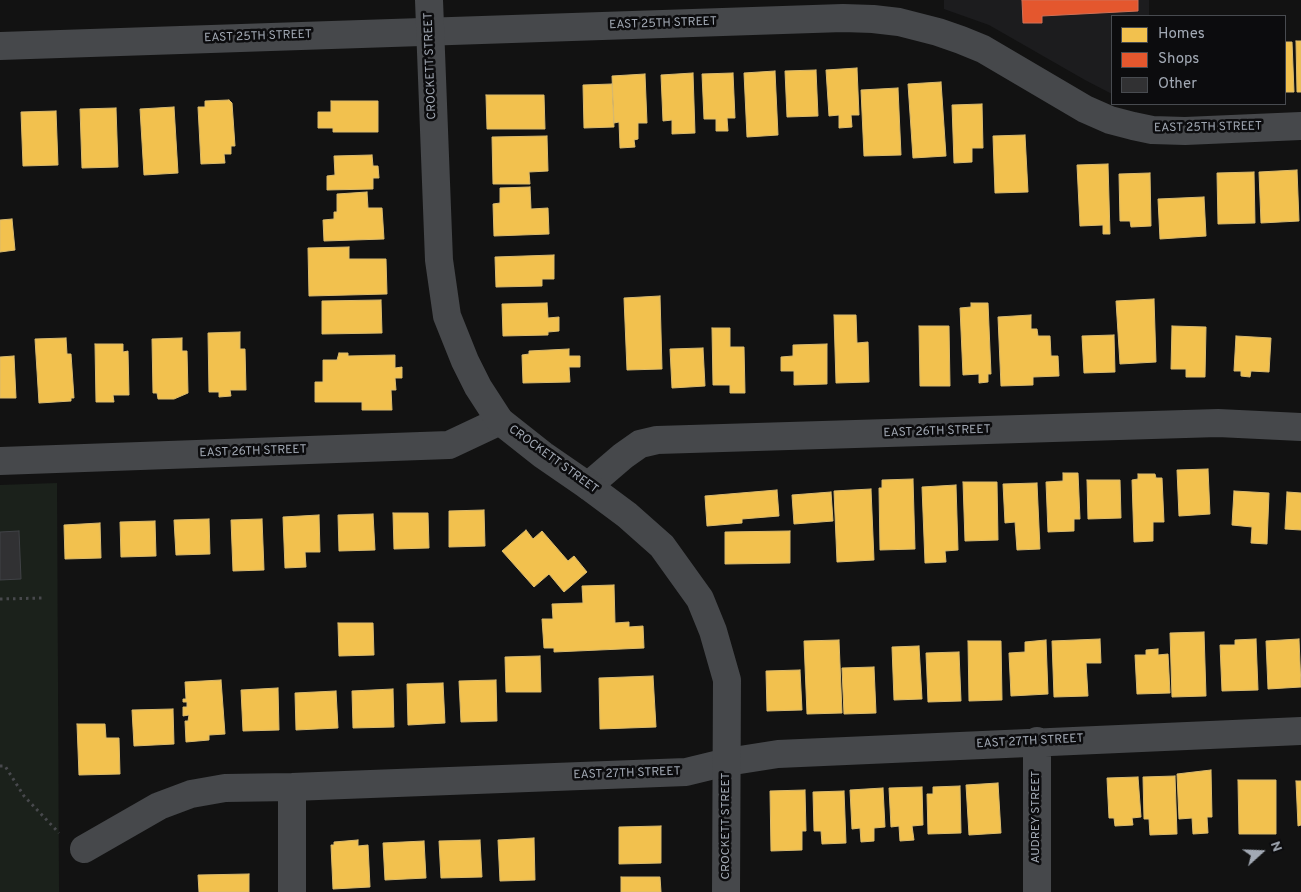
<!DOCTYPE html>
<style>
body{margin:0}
#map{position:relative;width:1301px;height:892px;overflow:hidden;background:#121212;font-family:Overpass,sans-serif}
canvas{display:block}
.legend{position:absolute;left:1111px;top:15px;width:175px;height:90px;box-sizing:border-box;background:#0c0c0e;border:1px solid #484b50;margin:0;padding:6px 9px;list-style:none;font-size:15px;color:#a2a9b4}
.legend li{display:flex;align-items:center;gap:10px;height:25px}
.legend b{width:25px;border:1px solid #484b50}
.north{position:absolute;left:1236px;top:827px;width:50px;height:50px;-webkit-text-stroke:4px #0c0c0e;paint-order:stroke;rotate:70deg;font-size:14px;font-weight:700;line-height:20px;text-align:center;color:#a2a9b4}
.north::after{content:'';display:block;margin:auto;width:18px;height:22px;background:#a2a9b4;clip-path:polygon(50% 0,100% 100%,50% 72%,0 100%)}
</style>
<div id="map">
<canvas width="1301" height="892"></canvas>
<ul class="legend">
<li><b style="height:14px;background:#f2c14e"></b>Homes</li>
<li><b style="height:14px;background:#e4572e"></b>Shops</li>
<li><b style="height:14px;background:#313133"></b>Other</li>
</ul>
<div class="north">N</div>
</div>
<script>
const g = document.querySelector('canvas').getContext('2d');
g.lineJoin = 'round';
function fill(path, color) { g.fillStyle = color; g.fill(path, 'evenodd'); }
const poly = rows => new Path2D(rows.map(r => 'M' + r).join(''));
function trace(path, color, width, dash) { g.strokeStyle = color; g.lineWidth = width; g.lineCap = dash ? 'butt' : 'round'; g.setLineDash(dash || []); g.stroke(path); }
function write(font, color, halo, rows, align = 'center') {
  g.font = font + ' Overpass,sans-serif'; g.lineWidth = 5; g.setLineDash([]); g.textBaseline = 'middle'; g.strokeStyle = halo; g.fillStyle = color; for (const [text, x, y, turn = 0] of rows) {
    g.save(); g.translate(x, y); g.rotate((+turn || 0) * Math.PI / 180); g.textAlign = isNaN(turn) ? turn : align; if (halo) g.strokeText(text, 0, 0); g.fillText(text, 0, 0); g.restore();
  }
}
fill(poly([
 [944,0,1149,0,1149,16,1112,16,1112,94,1085,80,989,25,944,9]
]), '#1c1c1e');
fill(poly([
 [57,483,59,892,0,892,0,485]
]), '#1b211b');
const homes = poly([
 [1296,41,1301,41,1301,92,1297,92,1296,41],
 [1285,42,1292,42,1294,92,1285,92,1285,42],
 [857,68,859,115,851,115,852,127,839,128,839,115,829,116,826,70,857,68],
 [816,70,818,116,787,117,785,71,816,70],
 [775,71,778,135,747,137,744,73,775,71],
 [693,73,695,133,672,134,672,120,663,121,661,75,693,73],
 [733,73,735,118,727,118,728,131,716,131,716,119,704,119,702,74,733,73],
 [645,74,647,123,638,123,638,139,634,140,635,147,620,148,619,122,614,123,612,76,645,74],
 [941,82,946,156,913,158,908,84,941,82],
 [612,84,614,127,584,128,583,85,612,84],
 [898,88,901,155,864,156,861,90,898,88],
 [486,95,544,95,545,129,487,129,486,95],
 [229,100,232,103,235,146,231,146,231,154,224,154,225,163,201,164,198,107,205,107,205,101,229,100],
 [331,101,378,101,378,132,333,132,333,128,318,128,318,112,331,112,331,101],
 [982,104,983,148,972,148,972,162,954,163,952,105,982,104],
 [174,107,178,173,144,175,140,109,174,107],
 [116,108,118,167,82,168,80,109,116,108],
 [56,111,58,165,23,166,21,112,56,111],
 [1025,135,1028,192,995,193,993,136,1025,135],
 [547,136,548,171,529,172,530,184,493,184,492,137,547,136],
 [372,155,373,166,378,166,379,178,373,178,373,189,327,190,327,176,335,175,334,156,372,155],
 [1108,164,1110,234,1103,234,1103,225,1080,226,1077,165,1108,164],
 [1297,170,1299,221,1261,223,1259,172,1297,170],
 [1254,172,1255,223,1218,224,1217,173,1254,172],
 [1150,173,1151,226,1131,227,1130,221,1120,221,1119,174,1150,173],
 [530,187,531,209,548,208,549,234,494,236,493,204,500,203,500,188,530,187],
 [367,192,368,208,382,208,384,239,324,241,323,220,334,219,334,212,337,212,337,194,367,192],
 [1204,197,1206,236,1160,239,1158,199,1204,197],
 [12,219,15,250,0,252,0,220,12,219],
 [349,247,349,259,386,259,387,294,309,296,308,248,349,247],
 [554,255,554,279,542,279,542,286,496,287,495,257,554,255],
 [660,296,662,369,627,370,624,298,660,296],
 [1154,299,1156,362,1120,364,1116,301,1154,299],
 [381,300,382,333,322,334,322,301,381,300],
 [547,303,548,318,559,317,559,331,548,332,548,335,503,336,502,304,547,303],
 [971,303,988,303,991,374,988,374,988,382,979,383,979,374,963,375,960,308,971,307,971,303],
 [834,315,856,315,857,343,868,342,869,382,836,383,834,315],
 [1031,315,1031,329,1037,329,1038,336,1050,336,1051,356,1058,356,1059,376,1033,377,1033,385,1001,386,998,317,1031,315],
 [919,326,949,326,950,386,920,386,919,326],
 [1172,326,1206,327,1205,377,1186,377,1186,369,1171,369,1172,326],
 [712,328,730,328,730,347,744,347,745,393,730,393,730,385,713,385,712,328],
 [240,332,240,349,245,349,246,390,230,390,231,396,219,397,219,392,209,392,208,333,240,332],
 [1114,335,1115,372,1084,373,1082,336,1114,335],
 [1236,336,1271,338,1269,372,1251,371,1250,377,1241,376,1241,371,1234,371,1236,336],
 [66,338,67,354,71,354,74,398,71,398,71,401,39,403,35,339,66,338],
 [182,338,182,351,187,351,188,393,174,399,158,399,157,393,153,393,152,339,182,338],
 [95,344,123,344,123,352,128,351,129,395,113,395,114,402,96,402,95,344],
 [827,344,827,384,794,385,794,371,781,371,781,357,793,356,793,345,827,344],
 [703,348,705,386,672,388,670,349,703,348],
 [569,349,569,356,580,356,580,367,569,367,570,382,523,383,522,355,529,354,529,351,569,349],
 [339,353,348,353,348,356,395,355,395,368,402,367,402,378,395,378,396,390,391,390,392,410,362,410,362,402,315,402,315,382,323,382,323,360,337,360,339,353],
 [14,356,16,398,0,398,0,357,14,356],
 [1208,469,1210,514,1179,516,1177,470,1208,469],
 [1063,473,1078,473,1080,519,1074,519,1074,531,1048,532,1046,482,1063,481,1063,473],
 [1138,474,1155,474,1156,478,1162,478,1164,522,1153,522,1153,541,1134,542,1132,480,1138,479,1138,474],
 [913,479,915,549,880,550,879,488,882,488,882,480,913,479],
 [1087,480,1120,480,1121,518,1088,519,1087,480],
 [963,482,997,482,998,540,965,541,963,482],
 [1037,483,1040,549,1017,550,1015,522,1005,523,1003,484,1037,483],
 [956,485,958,550,945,551,946,562,925,563,922,487,956,485],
 [871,489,874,560,837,562,834,491,871,489],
 [777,490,779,516,742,519,742,523,707,526,705,496,777,490],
 [1234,491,1269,493,1267,544,1251,543,1252,527,1232,525,1234,491],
 [831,492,833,521,794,524,792,495,831,492],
 [1287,492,1301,493,1301,530,1285,529,1287,492],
 [484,510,485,546,449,547,449,511,484,510],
 [393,513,428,513,429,548,394,549,393,513],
 [373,514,375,550,339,551,338,515,373,514],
 [319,515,320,552,305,552,306,567,285,568,283,517,319,515],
 [209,519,210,554,176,555,174,520,209,519],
 [262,519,264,570,233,571,231,520,262,519],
 [155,521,156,556,121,557,120,522,155,521],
 [100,523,101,558,65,559,64,525,100,523],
 [526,530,533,539,542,531,568,561,574,556,587,572,564,592,549,574,534,587,502,551,526,530],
 [790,531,790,563,725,564,725,532,790,531],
 [614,585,615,623,629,622,629,627,643,626,644,648,554,652,554,648,544,648,542,619,553,619,552,604,583,603,582,586,614,585],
 [338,623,373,623,374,655,339,656,338,623],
 [1204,632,1206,696,1172,697,1170,633,1204,632],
 [1100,639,1101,663,1086,663,1088,696,1054,697,1052,641,1100,639],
 [1256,639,1258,690,1222,691,1220,645,1235,645,1235,640,1256,639],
 [1299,639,1301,687,1268,689,1266,641,1299,639],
 [839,640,842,713,807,714,804,641,839,640],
 [1046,640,1048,694,1011,696,1009,653,1025,652,1025,642,1046,640],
 [968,641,1001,641,1002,700,969,701,968,641],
 [919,646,922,699,894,700,892,647,919,646],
 [1158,649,1158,655,1168,654,1170,693,1137,694,1135,655,1146,655,1146,650,1158,649],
 [959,652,961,701,928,702,926,653,959,652],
 [540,656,541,692,506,692,505,657,540,656],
 [874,667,876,713,844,714,842,668,874,667],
 [800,670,802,710,767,711,766,671,800,670],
 [653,676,656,727,600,729,599,678,653,676],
 [221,680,225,734,209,735,209,740,186,742,185,721,188,721,189,715,183,716,183,707,187,707,187,702,183,702,183,699,186,699,185,682,221,680],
 [496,680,497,721,461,722,459,681,496,680],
 [443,683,445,723,408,725,407,684,443,683],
 [278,688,279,730,243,731,241,690,278,688],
 [393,689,394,727,353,728,352,691,393,689],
 [336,691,338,728,296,730,295,693,336,691],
 [173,709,174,744,134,746,132,710,173,709],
 [77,724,105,724,106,738,119,738,120,774,79,775,77,724],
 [1211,770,1212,817,1207,817,1208,833,1193,834,1192,818,1179,819,1177,774,1211,770],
 [1175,776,1177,834,1150,835,1149,819,1144,819,1143,777,1175,776],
 [1138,777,1141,817,1132,818,1133,825,1115,826,1114,818,1109,818,1107,778,1138,777],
 [1238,780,1276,780,1276,834,1239,834,1238,780],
 [1296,781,1301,781,1301,825,1298,826,1296,781],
 [998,783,1001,833,969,835,966,785,998,783],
 [960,786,961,833,928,834,927,794,933,794,933,787,960,786],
 [922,787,923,825,912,826,914,840,900,841,899,826,891,827,889,788,922,787],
 [883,788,885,827,874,828,874,841,861,842,860,828,852,829,850,790,883,788],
 [805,790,806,831,802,831,802,850,771,851,770,791,805,790],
 [844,791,846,843,822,844,821,831,814,831,813,792,844,791],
 [661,826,661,863,619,864,619,827,661,826],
 [534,838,535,880,500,881,498,840,534,838],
 [358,840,358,846,368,845,370,887,333,889,331,845,334,845,334,842,358,840],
 [480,840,482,877,441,878,439,841,480,840],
 [424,841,426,878,385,880,383,843,424,841],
 [249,874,249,892,199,892,198,875,249,874],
 [621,877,660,877,661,892,621,892,621,877]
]);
fill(homes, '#f2c14e');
trace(homes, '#daba6d', 1);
const shops = poly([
 [1022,0,1138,0,1138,11,1042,16,1042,23,1023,23,1022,0]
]);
fill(shops, '#e4572e');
trace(shops, '#d07056', 1);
const building = poly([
 [19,531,21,579,0,580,0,532,19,531]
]);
fill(building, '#313133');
trace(building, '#404246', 1);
trace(poly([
 [0,599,43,598],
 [0,766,5,766,24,796,59,833]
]), '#48494d', 3, [2.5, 4]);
trace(poly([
 [0,46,843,18,873,19,899,22,938,32,961,40,983,49,1085,109,1110,120,1133,126,1152,130,1185,131,1301,126],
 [0,461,449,445,500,421],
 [588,486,623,456,640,444,657,440,1218,423,1301,427],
 [1037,741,1037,892],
 [84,849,159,806,191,794,225,788,292,787,686,772,727,762,778,754,1301,731],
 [292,892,292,787]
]), '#46484b', 28);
trace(poly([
 [429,0,439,260,447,316,465,361,478,387,500,421,543,455,588,486,627,515,662,546,700,599,713,631,727,680,726,892]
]), '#46484b', 28);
write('12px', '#a2a9b4', '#0c0c0e', [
 ["EAST 25TH STREET",663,24,-2],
 ["EAST 25TH STREET",258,37,-2],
 ["CROCKETT STREET",431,66,-92],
 ["EAST 25TH STREET",1208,128,-1],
 ["EAST 26TH STREET",937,432,-2],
 ["EAST 26TH STREET",253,452,-2],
 ["CROCKETT STREET",553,460,36],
 ["EAST 27TH STREET",1030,742,-3],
 ["EAST 27TH STREET",627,774,-2],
 ["AUDREY STREET",1037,817,-90],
 ["CROCKETT STREET",727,826,-90]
]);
</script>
